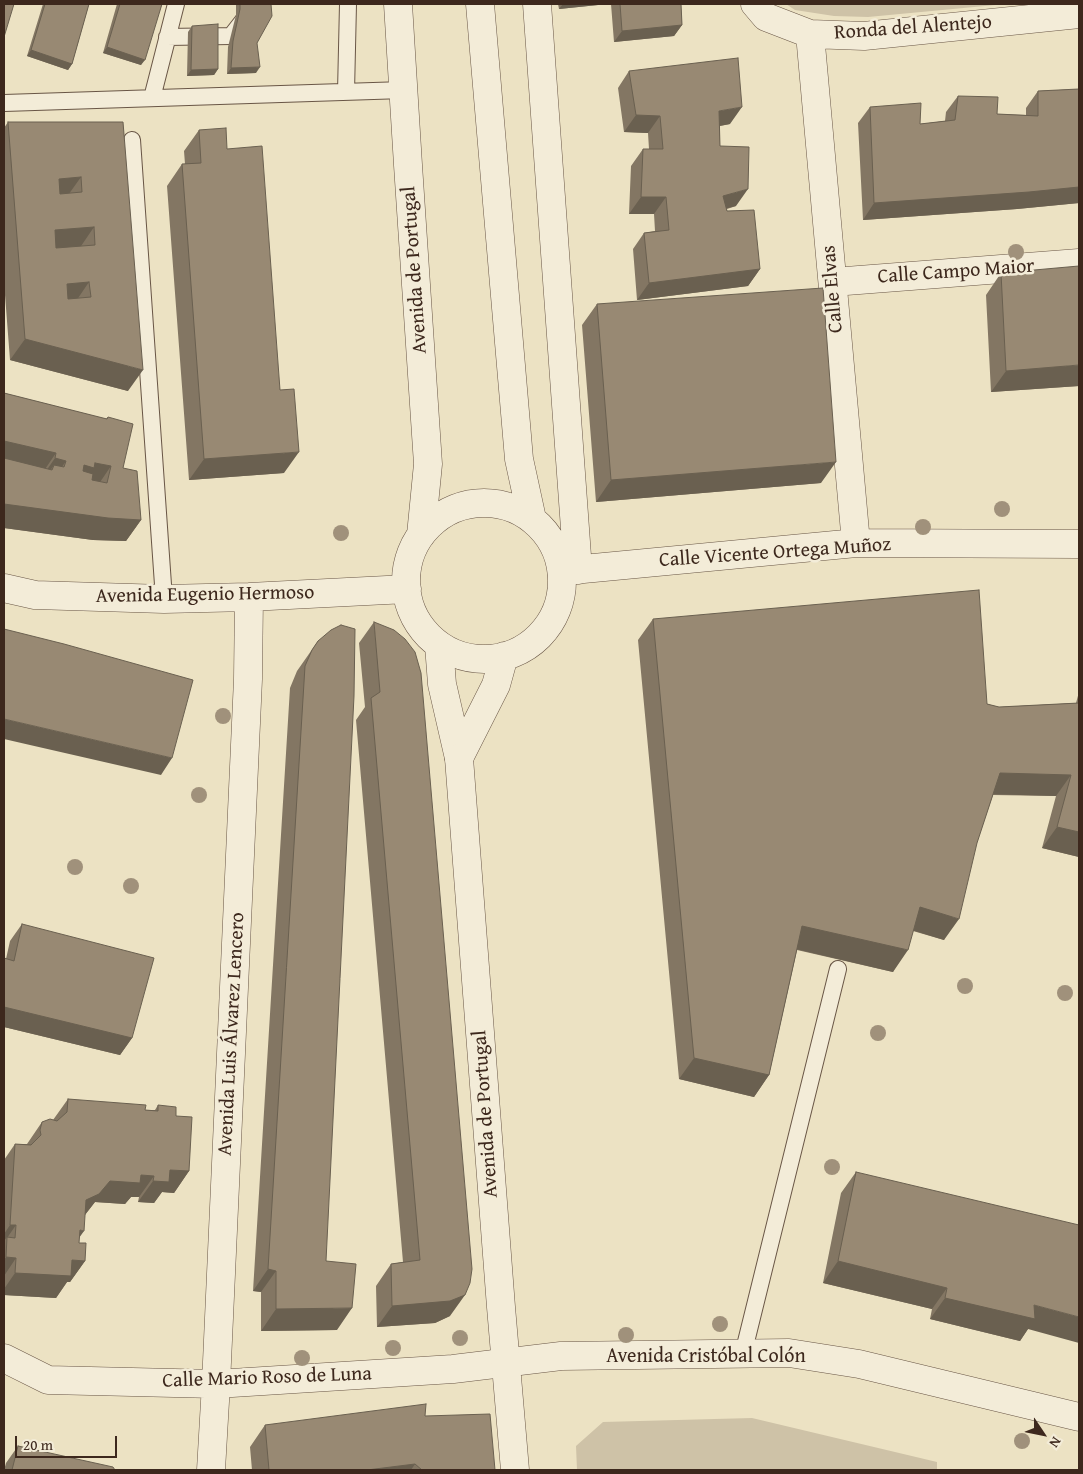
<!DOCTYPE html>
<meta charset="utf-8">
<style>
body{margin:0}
#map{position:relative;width:1083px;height:1474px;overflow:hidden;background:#ece2c3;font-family:"Gentium Book Plus",serif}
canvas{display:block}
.frame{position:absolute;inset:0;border:5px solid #3d281d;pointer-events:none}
.north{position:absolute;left:1018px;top:1409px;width:50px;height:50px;-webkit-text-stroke:4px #f3ecd8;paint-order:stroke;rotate:124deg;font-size:14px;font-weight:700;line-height:20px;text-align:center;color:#3d281d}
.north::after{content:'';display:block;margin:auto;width:18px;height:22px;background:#3d281d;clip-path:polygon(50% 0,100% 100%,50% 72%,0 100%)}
.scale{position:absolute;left:15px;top:1436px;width:102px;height:22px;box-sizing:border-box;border:2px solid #3d281d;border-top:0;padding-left:6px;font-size:15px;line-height:18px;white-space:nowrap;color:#3d281d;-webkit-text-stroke:4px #f3ecd8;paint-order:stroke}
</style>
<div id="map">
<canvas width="1083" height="1474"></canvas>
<div class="frame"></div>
<div class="north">N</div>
<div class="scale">20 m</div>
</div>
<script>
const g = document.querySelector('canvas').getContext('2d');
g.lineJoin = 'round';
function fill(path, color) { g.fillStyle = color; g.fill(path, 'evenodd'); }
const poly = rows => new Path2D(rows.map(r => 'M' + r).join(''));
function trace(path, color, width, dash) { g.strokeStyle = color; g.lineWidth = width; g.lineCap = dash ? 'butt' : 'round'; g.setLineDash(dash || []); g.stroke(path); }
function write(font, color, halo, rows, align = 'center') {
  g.font = font + ' "Gentium Book Plus",serif'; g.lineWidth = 5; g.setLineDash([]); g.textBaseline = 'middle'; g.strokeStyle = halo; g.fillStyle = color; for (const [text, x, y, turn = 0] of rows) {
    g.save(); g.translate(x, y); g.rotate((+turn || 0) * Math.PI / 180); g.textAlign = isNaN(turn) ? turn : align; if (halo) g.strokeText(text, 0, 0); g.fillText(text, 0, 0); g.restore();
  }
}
fill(poly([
 [786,4,1006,4,868,17,834,16,795,10],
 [752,1418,937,1462,937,1470,577,1470,576,1446,603,1422]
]), '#cec2a7');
const service = poly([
 [167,37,231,36,256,4],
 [346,92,348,4],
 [152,98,176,4],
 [4,103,404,90],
 [132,140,164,599],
 [743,1354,838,969]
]);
const minor = poly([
 [398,4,408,165,428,464,421,535],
 [480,4,519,459,532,519],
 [537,4,578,570],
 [755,4,766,17,810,34,864,36,1079,14],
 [810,34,856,543],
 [833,282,1079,263],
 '406 581a78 78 0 1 1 156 0a78 78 0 1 1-156 0Z',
 [562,571,856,543,1079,544],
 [4,588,35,595,164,599,249,597,407,589],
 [439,645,442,684,459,758],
 [459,758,496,685,504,656],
 [4,1358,48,1380,216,1384,453,1369,561,1356,789,1353,859,1364,1079,1417],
 [211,1470,216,1384,248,679,249,597]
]);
const tertiary = poly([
 [459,758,501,1307,515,1470]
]);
trace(service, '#695646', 18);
trace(minor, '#695646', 29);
trace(tertiary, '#695646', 29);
trace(service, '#f3ecd8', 16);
trace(minor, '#f3ecd8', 28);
trace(tertiary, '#f3ecd8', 28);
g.fillStyle = '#a0917b';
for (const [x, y] of [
 [1016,252],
 [1002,509],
 [923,527],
 [341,533],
 [223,716],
 [199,795],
 [75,867],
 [131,886],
 [965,986],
 [1065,993],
 [878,1033],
 [832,1167],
 [720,1324],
 [626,1335],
 [460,1338],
 [393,1348],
 [302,1358],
 [1022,1441]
]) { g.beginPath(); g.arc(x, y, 8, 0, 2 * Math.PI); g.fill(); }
fill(poly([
 [43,4,89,4,72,64,68,70,27,56],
 [117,4,162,4,141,65,103,53],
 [236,4,271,4,257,43,256,73,227,74,228,47,236,15],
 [558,4,599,4,598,5,559,9],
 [611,4,681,4,682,25,674,36,614,42],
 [192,26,218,69,214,75,187,76,188,32],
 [629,71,730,124,720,126,720,146,736,206,727,209,727,211,760,269,748,286,637,300,633,249,644,233,655,231,654,214,629,214,631,166,643,149,649,149,648,133,624,132,618,88],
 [1079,89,1079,203,1017,209,863,220,858,123,870,107,920,124,945,121,946,112,958,96,997,114,1026,115,1026,108,1038,91],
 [8,122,123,122,128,391,10,360,4,282,4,128],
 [199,130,227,149,280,390,284,473,189,480,167,186,182,164,185,164,184,151],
 [1001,273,1079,386,991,392,986,295],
 [597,304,821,483,596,502,582,325],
 [4,393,106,419,108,417,123,468,141,520,126,541,93,540,4,528],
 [653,619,999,707,1076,703,1079,692,1079,857,1042,848,1056,796,993,795,944,940,913,931,893,972,797,950,769,1075,754,1097,679,1079,638,640],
 [374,622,450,1316,435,1323,377,1327,376,1286,391,1264,403,1262,356,720,365,707,359,643],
 [318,641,326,1261,337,1330,261,1331,261,1292,253,1291,290,688,297,671],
 [22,924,132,1038,120,1055,4,1027,4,958,6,959,10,941],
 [68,1099,145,1110,155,1110,158,1105,176,1116,189,1171,174,1193,162,1192,154,1203,138,1202,139,1197,131,1197,125,1204,95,1202,85,1215,79,1237,79,1243,85,1261,70,1282,67,1282,56,1298,4,1295,4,1160,15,1144,27,1144,42,1122,53,1120],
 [856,1172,1028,1329,1020,1341,930,1319,932,1309,823,1283,841,1193],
 [425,1416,495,1470,252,1470,250,1447,265,1425],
 [18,1446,115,1470,4,1470,6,1463]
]), '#837663');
fill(poly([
 [563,4,599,4,598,5,559,9],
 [682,25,674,36,614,42,622,31],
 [107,47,145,60,141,65,103,53],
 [31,50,72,64,68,70,27,56],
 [260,67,256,73,227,74,231,68],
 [218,69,214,75,187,76,191,70],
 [742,107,730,124,708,128,719,111],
 [636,115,660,116,648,133,624,132],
 [81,177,66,198,44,200,59,179],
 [1079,187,1079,203,1017,209,863,220,874,203],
 [748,189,736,206,712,212,723,196],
 [641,197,666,197,654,214,629,214],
 [94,227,79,249,40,252,55,230],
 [760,269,748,286,637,300,649,283],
 [89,282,74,304,52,305,67,284],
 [25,339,143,370,128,391,10,360],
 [1079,365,1079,386,991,392,1006,371],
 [4,441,56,453,41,475,4,466],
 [299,452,284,473,189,480,204,459],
 [55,458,66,461,51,483,54,465,43,481,40,480],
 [836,462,821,483,596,502,611,480],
 [95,463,111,466,96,488,78,489,84,465],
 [4,504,141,520,126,541,93,540,4,528],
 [4,719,172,758,161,775,30,745,4,739],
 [1000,773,1071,775,1056,796,985,794],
 [1057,827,1079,832,1079,857,1042,848],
 [920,907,959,919,944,940,905,928],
 [802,926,908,950,893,972,787,947],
 [4,1007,132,1038,120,1055,4,1027],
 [694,1058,769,1075,754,1097,679,1079],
 [170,1170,189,1171,174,1193,162,1192,154,1203,138,1202,153,1181],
 [141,1175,154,1176,139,1197,131,1197,125,1204,95,1202,84,1216,86,1200,110,1181],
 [10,1225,16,1225,7,1238,7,1237,4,1241,4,1234],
 [80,1230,84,1231,69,1252],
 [6,1257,16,1258,4,1276,4,1260],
 [72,1260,85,1261,70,1282,67,1282,56,1298,4,1295,4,1289,15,1273],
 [838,1261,947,1288,932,1309,823,1283],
 [268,1269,276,1271,261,1292,253,1291],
 [465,1295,450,1316,435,1323,377,1327,392,1306],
 [945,1298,1034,1305,1079,1317,1079,1343,1028,1329,1020,1341,930,1319],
 [352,1308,337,1330,261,1331,276,1309],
 [415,1464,411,1470,367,1470]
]), '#6a6050');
const building = poly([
 [4,4,14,4,4,37,4,4],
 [45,4,89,4,72,64,31,50,45,4],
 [120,4,162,4,145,60,107,47,120,4],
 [240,4,271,4,272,16,257,43,260,67,231,68,233,41,240,9,240,4],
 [620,4,681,4,682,25,622,31,620,4],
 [218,24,218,69,191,70,192,26,218,24],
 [738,58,742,107,719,111,720,146,749,147,748,189,723,196,727,211,754,210,760,269,649,283,644,233,669,230,666,197,641,197,643,149,663,149,660,116,636,115,629,71,738,58],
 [1079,89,1079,187,1029,192,874,203,870,107,921,103,920,124,955,120,958,96,998,97,997,114,1038,116,1038,91,1079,89],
 [8,122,123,122,143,370,25,339,8,122],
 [81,177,82,192,60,194,59,179,81,177],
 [94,227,95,245,56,248,55,230,94,227],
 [89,282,91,297,68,299,67,284,89,282],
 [226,128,227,149,262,146,280,390,294,389,299,452,204,459,182,164,201,163,199,130,226,128],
 [1079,266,1079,365,1006,371,1001,273,1079,266],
 [823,288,836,462,611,480,597,304,823,288],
 [4,393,107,419,108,417,133,424,123,468,137,471,141,520,108,518,4,504,4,458,52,470,54,465,64,467,66,461,55,458,56,453,4,441,4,393],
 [95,463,111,466,107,483,92,480,93,474,83,471,84,465,94,468,95,463],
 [979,590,987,704,999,707,1079,703,1079,832,1057,827,1071,775,1000,773,977,843,959,919,920,907,908,950,802,926,769,1075,694,1058,653,619,979,590],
 [374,622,394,630,405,639,415,652,421,673,472,1269,470,1283,465,1295,450,1301,392,1306,391,1264,420,1260,371,698,380,692,374,622],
 [341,625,355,629,354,696,326,1261,356,1264,352,1308,276,1309,276,1271,268,1269,305,666,312,650,318,641,331,630,341,625],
 [4,629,64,644,193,680,172,758,4,719,4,629],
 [22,924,154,958,132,1038,4,1007,4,958,14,961,22,924],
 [68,1099,146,1105,145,1110,158,1111,158,1105,176,1107,176,1116,192,1117,189,1171,170,1170,169,1182,153,1181,154,1176,141,1175,140,1183,110,1181,99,1194,86,1200,84,1231,80,1230,79,1243,86,1243,85,1261,72,1260,71,1276,15,1273,16,1258,6,1257,7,1237,15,1238,16,1225,10,1225,15,1144,31,1145,41,1135,40,1130,42,1122,50,1119,57,1121,67,1112,68,1099],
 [856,1172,1079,1225,1079,1317,1034,1305,1035,1319,945,1298,947,1288,838,1261,856,1172],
 [426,1404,425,1416,490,1414,495,1470,422,1470,415,1464,367,1470,269,1470,265,1425,426,1404],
 [18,1446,113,1467,115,1470,12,1470,18,1446]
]);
fill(building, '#988973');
trace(building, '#6a6050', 1);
write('20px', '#3d281d', '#f3ecd8', [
 ["Ronda del Alentejo",913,28,-4],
 ["Avenida de Portugal",415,270,-94],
 ["Calle Campo Maior",956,272,-4],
 ["Calle Elvas",833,289,-95],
 ["Calle Vicente Ortega Muñoz",775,553,-4],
 ["Avenida Eugenio Hermoso",205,595,-1],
 ["Avenida Luis Álvarez Lencero",232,1034,-87],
 ["Avenida de Portugal",486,1114,-94],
 ["Avenida Cristóbal Colón",706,1357],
 ["Calle Mario Roso de Luna",267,1378,-2]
]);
</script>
